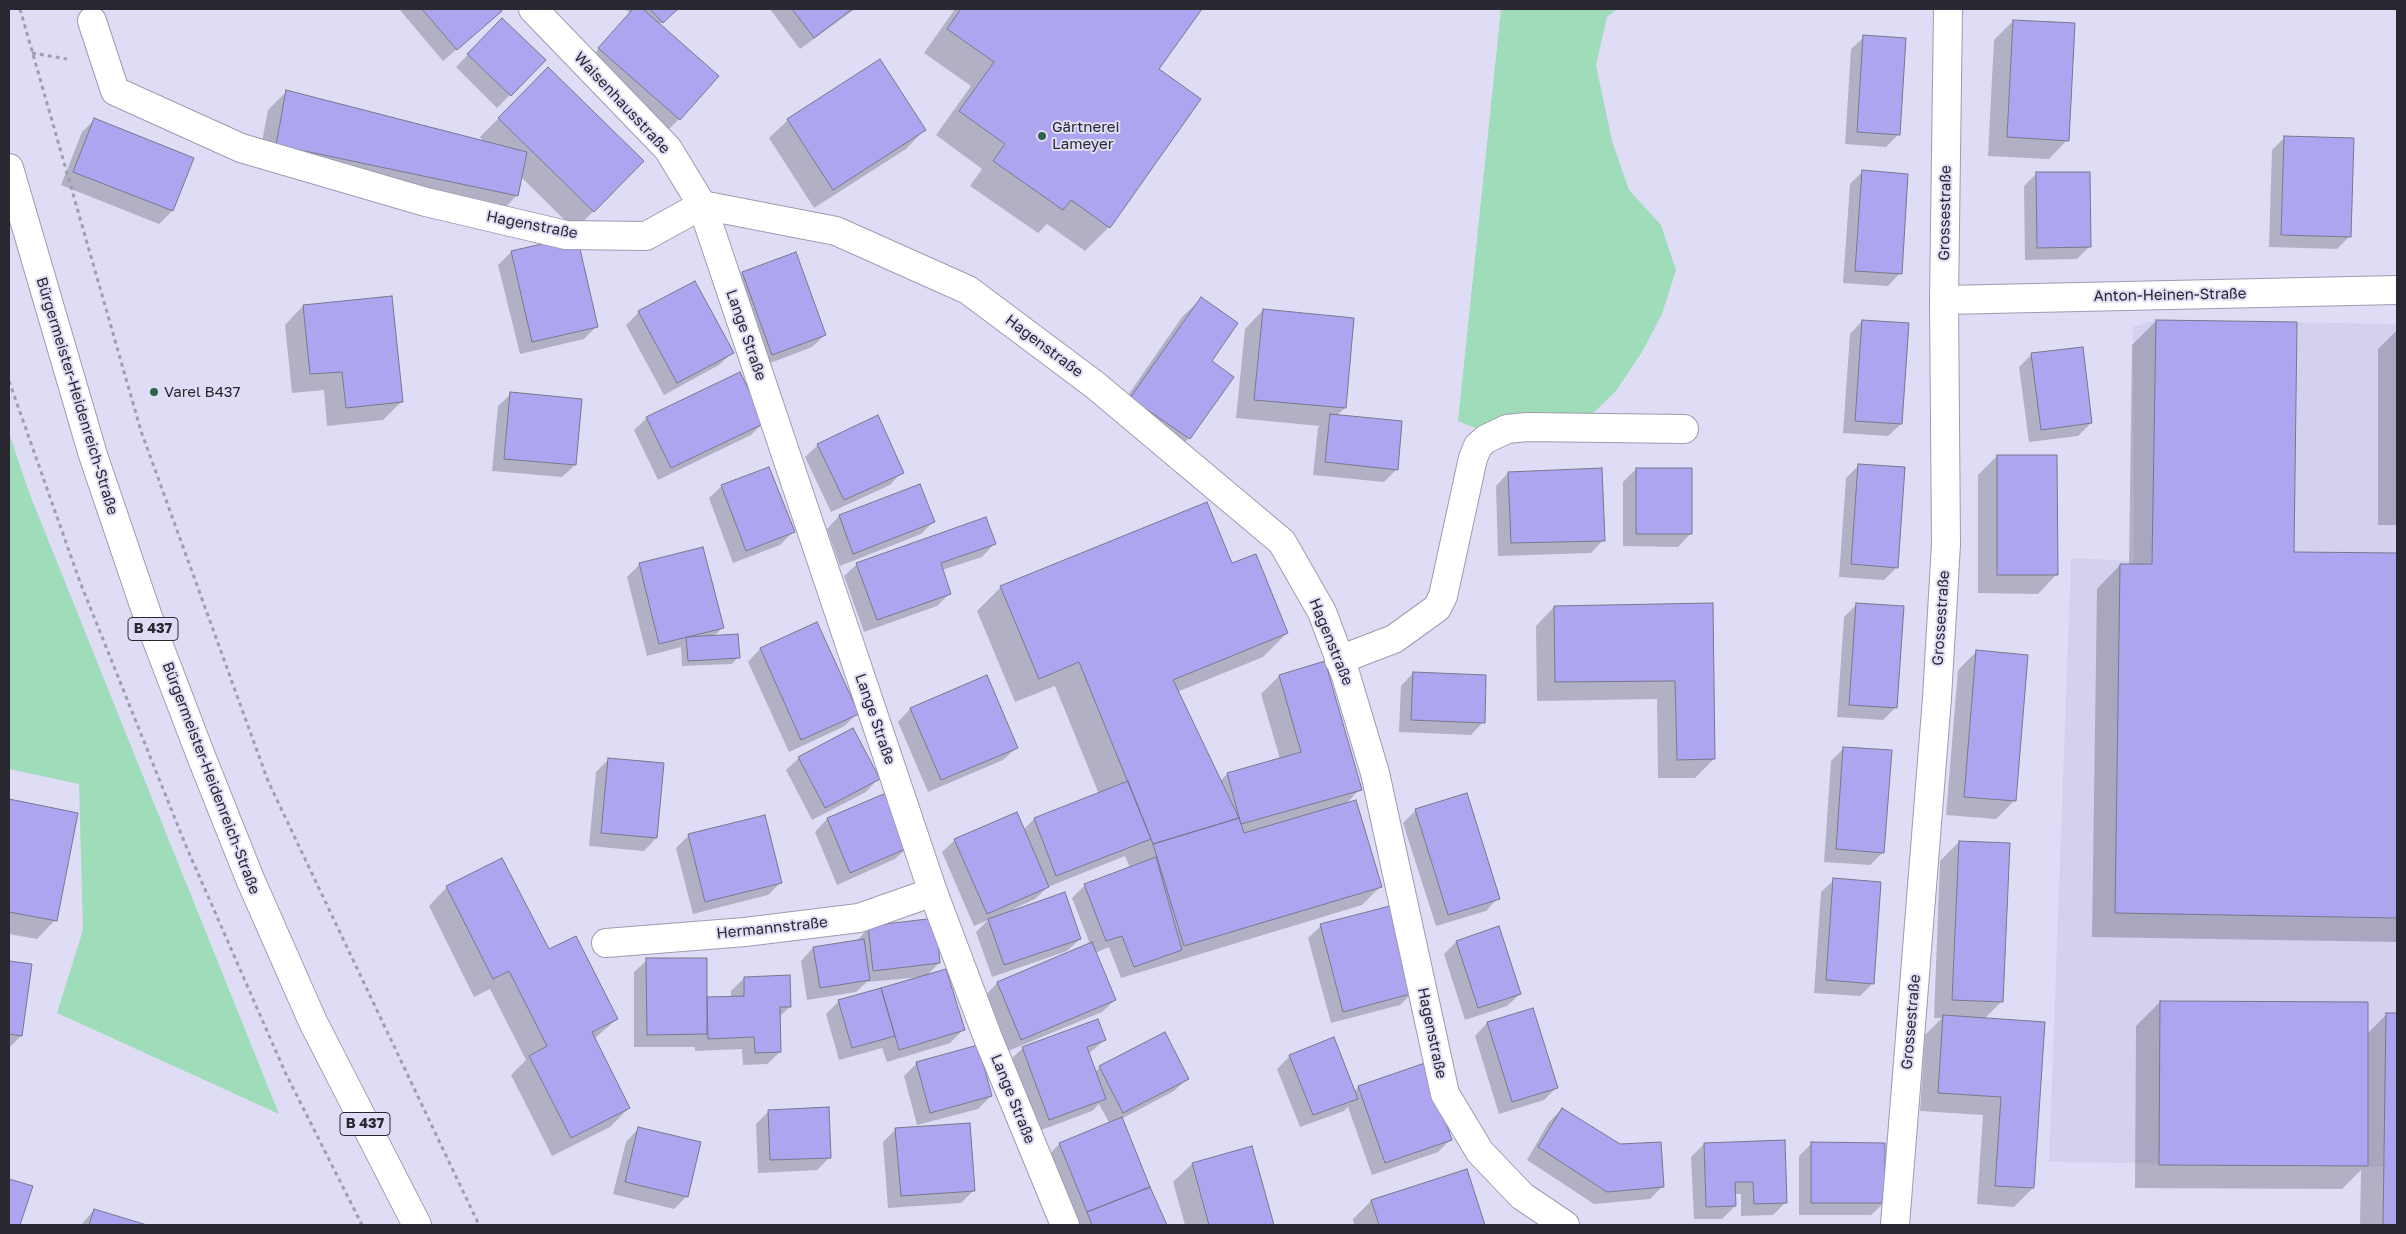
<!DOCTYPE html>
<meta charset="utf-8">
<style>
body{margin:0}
#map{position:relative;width:2406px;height:1234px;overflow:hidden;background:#dfddf5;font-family:"Golos Text",sans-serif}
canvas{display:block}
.frame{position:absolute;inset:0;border:10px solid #292831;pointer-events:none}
</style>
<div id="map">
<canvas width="2406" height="1234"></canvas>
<div class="frame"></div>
</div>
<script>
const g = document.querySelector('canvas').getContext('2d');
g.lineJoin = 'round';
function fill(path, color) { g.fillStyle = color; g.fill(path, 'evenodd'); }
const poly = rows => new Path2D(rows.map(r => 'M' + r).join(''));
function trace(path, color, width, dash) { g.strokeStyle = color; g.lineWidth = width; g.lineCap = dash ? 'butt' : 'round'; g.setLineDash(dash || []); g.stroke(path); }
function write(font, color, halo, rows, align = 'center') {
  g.font = font + ' "Golos Text",sans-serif'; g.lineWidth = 4; g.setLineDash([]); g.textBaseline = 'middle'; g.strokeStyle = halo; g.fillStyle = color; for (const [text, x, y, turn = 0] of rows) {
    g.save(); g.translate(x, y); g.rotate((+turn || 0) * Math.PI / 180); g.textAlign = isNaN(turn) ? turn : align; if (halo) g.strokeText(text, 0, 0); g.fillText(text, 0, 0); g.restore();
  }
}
fill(poly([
 [2156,320,2397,324,2397,1167,2049,1162,2071,558,2134,561,2133,327]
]), '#d4d1ef');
fill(poly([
 [1501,9,1617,9,1607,17,1596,65,1612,141,1629,190,1661,225,1676,270,1662,314,1642,352,1616,391,1586,420,1495,436,1458,421],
 [9,433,30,495,279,1114,57,1013,83,930,79,784,9,769]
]), '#9fdcb9');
fill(poly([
 [399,9,499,9,501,11,443,61],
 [625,9,677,9,659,25,679,119,666,132,587,62,630,13],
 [770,9,855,9,800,49],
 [955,9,1200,9,1157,69,1109,227,1085,251,1047,224,1038,233,970,186,982,169,936,135,971,86,924,53],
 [2013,21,2067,140,2049,159,1988,156,1994,40],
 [490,32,544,60,497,108,456,67],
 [1864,37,1898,135,1886,147,1845,144,1851,49],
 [548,69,642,161,575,230,521,177,517,195,499,214,258,163,268,110,287,91,485,143,480,137],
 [95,119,193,158,172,211,159,224,61,185,82,132],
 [788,120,924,130,906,149,814,208,769,138],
 [2285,137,2350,236,2337,249,2269,247,2272,150],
 [1863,171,1900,273,1888,286,1843,283,1850,184],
 [2037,173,2090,246,2077,259,2025,260,2024,186],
 [576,237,597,326,584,339,520,354,498,265,511,252],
 [742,273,825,335,812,347,760,367,730,286],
 [1201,299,1210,362,1232,377,1189,438,1170,457,1113,417,1182,317],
 [303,306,402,401,383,420,327,426,324,390,292,393,285,325],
 [1263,310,1345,408,1336,416,1397,469,1384,482,1313,475,1318,428,1320,426,1236,418,1245,329],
 [639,312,732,353,719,365,664,395,626,325],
 [1862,321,1901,424,1888,436,1843,433,1850,334],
 [2156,321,2292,553,2397,555,2397,942,2092,937,2097,589,2120,565,2129,565,2132,345],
 [2397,330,2397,525,2378,525,2378,349],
 [2032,354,2091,423,2078,436,2029,442,2019,367],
 [511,394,575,465,562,477,492,471,498,406],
 [647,418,763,423,751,435,658,480,634,430],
 [818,445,902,472,890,485,831,512,805,457],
 [1997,456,2056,575,2038,594,1978,593,1978,475],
 [1859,465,1897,567,1884,580,1839,577,1846,478],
 [1636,469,1690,534,1678,547,1623,546,1623,482],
 [1508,473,1603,540,1591,553,1498,556,1496,486],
 [920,485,933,522,921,534,840,566,827,529,839,516],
 [722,486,793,532,780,545,733,563,709,498],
 [994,544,982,557,942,570,950,593,937,606,864,632,844,576,857,564],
 [640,564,723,627,713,637,738,657,732,664,682,666,681,647,647,656,627,577],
 [1232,565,1287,633,1263,657,1177,692,1220,781,1227,774,1280,759,1261,694,1279,676,1360,789,1346,804,1381,886,1362,905,1121,978,1109,947,1095,953,1115,1000,1102,1012,1008,1051,985,996,997,983,1090,944,1072,898,1085,885,1130,868,1125,856,1048,887,1035,899,1013,909,1080,939,1067,951,992,977,976,932,988,920,974,926,942,852,955,840,1023,830,1034,819,1099,794,1055,686,1015,702,977,611,1001,587],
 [1857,604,1896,707,1883,720,1837,717,1844,617],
 [1711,605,1714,759,1695,778,1658,778,1657,699,1537,701,1536,626,1554,607],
 [816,623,857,713,845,726,789,752,748,662,760,649],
 [1976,652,2015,800,1996,819,1946,815,1958,670],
 [1413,673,1483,722,1471,735,1399,732,1401,686],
 [986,677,1016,748,1003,760,928,792,898,722,910,709],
 [1844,748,1883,852,1870,865,1824,862,1831,761],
 [799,758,878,779,866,792,812,820,786,770],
 [609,759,656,838,644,851,589,846,596,772],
 [885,794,908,847,895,859,837,885,815,832,827,819],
 [9,800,77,814,55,920,37,939,9,934],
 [1416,810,1498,898,1486,911,1436,926,1403,823],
 [689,835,780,883,768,895,693,914,676,848],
 [1959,842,2002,1001,1984,1019,2033,1188,2014,1207,1977,1204,1983,1115,1920,1111,1925,1035,1942,1018,1934,1018,1940,861],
 [1834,880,1873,983,1860,996,1814,993,1821,892],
 [447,887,548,951,617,1019,594,1039,629,1108,610,1127,552,1156,511,1075,526,1060,490,989,474,997,429,906],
 [1321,926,1413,992,1400,1005,1331,1023,1308,938],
 [869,927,939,963,925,977,963,1030,950,1043,887,1062,882,1048,839,1060,826,1014,839,1001,922,977,867,982,856,992,807,1000,801,961,813,948,856,942],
 [1456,942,1520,994,1507,1006,1465,1020,1444,954],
 [647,960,706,998,731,998,731,991,744,978,790,1007,779,1017,780,1052,767,1064,743,1065,742,1049,695,1051,695,1047,634,1047,634,972],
 [9,962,31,965,21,1036,9,1048],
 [2160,1002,2367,1034,2387,1014,2397,1014,2397,1225,2360,1225,2361,1170,2342,1189,2135,1188,2136,1026],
 [1532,1010,1556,1088,1544,1100,1499,1114,1475,1036,1487,1023],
 [1105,1040,1088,1054,1095,1072,1100,1067,1187,1079,1174,1091,1121,1119,1165,1225,1074,1225,1047,1157,1059,1144,1110,1124,1099,1104,1092,1111,1036,1132,1010,1060,1023,1048],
 [1290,1056,1354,1092,1358,1087,1451,1139,1438,1152,1372,1175,1348,1107,1344,1111,1300,1127,1277,1069],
 [917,1063,991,1096,978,1109,917,1125,904,1076],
 [1562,1109,1662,1187,1650,1199,1594,1204,1527,1160,1549,1122],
 [769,1111,830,1157,817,1170,758,1173,756,1124],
 [638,1129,687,1196,674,1209,613,1194,626,1142],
 [896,1129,974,1190,961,1203,888,1208,883,1142],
 [1812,1143,1884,1203,1871,1215,1799,1215,1799,1156],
 [1704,1144,1786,1202,1773,1215,1741,1216,1741,1194,1734,1194,1735,1206,1722,1219,1694,1219,1691,1157],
 [1251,1148,1273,1225,1185,1225,1173,1182,1192,1164],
 [1466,1171,1483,1225,1354,1225,1353,1219,1371,1201],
 [9,1180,31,1187,19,1225,9,1225],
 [94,1210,143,1225,81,1225]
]), '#0003');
const building = poly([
 [422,9,500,9,502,11,457,50,422,9],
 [633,9,643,9,719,76,680,120,598,48,633,9],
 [650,9,678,9,663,23,650,9],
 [792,9,852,9,814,38,792,9],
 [961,9,1202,9,1159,69,1201,99,1110,228,1071,200,1063,210,993,161,1005,144,959,111,994,62,947,29,961,9],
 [502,18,546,60,511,96,467,54,502,18],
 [2013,20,2075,23,2069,141,2007,137,2013,20],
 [1863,35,1906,38,1900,135,1857,132,1863,35],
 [880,59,926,130,833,190,787,119,880,59],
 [548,67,644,161,594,212,498,118,548,67],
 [286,90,527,152,518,196,276,145,286,90],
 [94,118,194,158,173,211,73,172,94,118],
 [2284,136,2354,138,2351,237,2281,235,2284,136],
 [1862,170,1908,174,1902,274,1855,271,1862,170],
 [2036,172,2090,172,2091,247,2037,248,2036,172],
 [577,236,598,327,532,342,511,251,577,236],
 [796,252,826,335,772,355,742,272,796,252],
 [695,281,734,353,677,383,638,311,695,281],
 [392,296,403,402,346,408,342,372,310,374,303,305,392,296],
 [1201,297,1238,323,1212,361,1234,377,1190,439,1130,398,1201,297],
 [1263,309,1354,318,1346,408,1254,400,1263,309],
 [1862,320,1909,323,1902,424,1855,421,1862,320],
 [2156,320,2297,322,2294,552,2397,553,2397,918,2115,913,2120,564,2152,564,2156,320],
 [2083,347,2092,423,2041,430,2031,353,2083,347],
 [740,372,765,423,671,468,646,417,740,372],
 [510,392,582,399,576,465,504,459,510,392],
 [1330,414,1402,421,1398,470,1325,462,1330,414],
 [878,415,904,473,844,500,817,444,878,415],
 [1997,455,2057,455,2058,575,1997,575,1997,455],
 [1858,464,1905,467,1898,568,1851,564,1858,464],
 [769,467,795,532,746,551,721,485,769,467],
 [1602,468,1605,541,1511,543,1508,472,1602,468],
 [1636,468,1692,468,1692,534,1636,534,1636,468],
 [920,484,935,522,853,554,839,515,920,484],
 [1207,502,1232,563,1256,554,1288,633,1173,680,1239,818,1153,844,1079,662,1039,679,1000,586,1207,502],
 [986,517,996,544,941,563,951,594,877,620,856,563,986,517],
 [703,547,724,628,659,644,639,563,703,547],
 [1713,603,1715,759,1677,760,1675,681,1555,682,1554,606,1713,603],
 [1856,603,1904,606,1897,708,1849,705,1856,603],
 [817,622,859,714,801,740,760,648,817,622],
 [738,634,740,658,688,661,686,637,738,634],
 [1976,650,2028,655,2016,801,1964,797,1976,650],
 [1325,661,1362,790,1241,824,1227,773,1301,752,1279,675,1325,661],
 [1413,672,1486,675,1485,723,1411,720,1413,672],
 [987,675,1018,748,941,780,910,708,987,675],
 [853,728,880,779,825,808,798,757,853,728],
 [1843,747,1892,750,1884,853,1836,849,1843,747],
 [608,758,664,763,657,838,601,833,608,758],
 [1128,781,1151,839,1056,876,1034,818,1128,781],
 [886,793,910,847,850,873,827,818,886,793],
 [1467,793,1500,899,1448,915,1415,809,1467,793],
 [9,799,78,813,57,921,9,912,9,799],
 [1356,800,1382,887,1184,946,1153,844,1239,818,1244,833,1356,800],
 [1017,812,1049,887,987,914,954,839,1017,812],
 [765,815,782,883,705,902,688,834,765,815],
 [1959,841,2010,843,2003,1002,1952,1000,1959,841],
 [1156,857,1182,950,1134,967,1122,936,1106,941,1084,884,1156,857],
 [502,858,549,949,576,936,618,1019,592,1032,630,1108,571,1138,529,1056,547,1046,509,971,493,979,446,886,502,858],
 [1833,878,1881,882,1874,984,1826,980,1833,878],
 [1065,892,1081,939,1004,965,988,919,1065,892],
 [1390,906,1414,993,1343,1012,1320,924,1390,906],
 [936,918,940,963,873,971,868,926,936,918],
 [1499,926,1521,994,1478,1008,1456,941,1499,926],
 [864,939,870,980,820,988,813,947,864,939],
 [1092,942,1116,1000,1021,1040,997,982,1092,942],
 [646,958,707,958,707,1034,647,1035,646,958],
 [9,961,32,964,22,1036,9,1034,9,961],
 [946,969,965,1030,899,1050,881,988,946,969],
 [790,975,791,1007,780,1007,781,1052,755,1053,754,1037,708,1039,707,997,744,996,744,977,790,975],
 [881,988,895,1036,852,1048,838,1000,881,988],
 [2160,1001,2368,1002,2368,1166,2159,1165,2160,1001],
 [1533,1008,1558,1088,1512,1102,1487,1022,1533,1008],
 [2386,1013,2397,1013,2397,1225,2383,1225,2386,1013],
 [1943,1015,2045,1022,2034,1188,1995,1186,2001,1097,1938,1093,1943,1015],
 [1098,1019,1106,1040,1087,1047,1106,1099,1049,1120,1022,1047,1098,1019],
 [1165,1032,1189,1079,1123,1113,1099,1066,1165,1032],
 [1334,1037,1358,1099,1313,1115,1289,1055,1334,1037],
 [978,1045,992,1096,930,1113,916,1062,978,1045],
 [1425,1063,1452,1140,1385,1163,1358,1086,1425,1063],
 [829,1107,831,1158,770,1160,768,1110,829,1107],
 [1562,1108,1620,1144,1661,1142,1664,1187,1607,1192,1538,1147,1562,1108],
 [1122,1117,1150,1187,1087,1212,1059,1143,1122,1117],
 [970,1123,975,1191,901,1196,895,1128,970,1123],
 [638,1127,701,1142,688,1197,625,1182,638,1127],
 [1785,1140,1787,1203,1754,1204,1753,1182,1735,1182,1736,1206,1706,1207,1704,1143,1785,1140],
 [1811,1142,1885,1143,1885,1203,1811,1203,1811,1142],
 [1252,1146,1274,1225,1209,1225,1192,1163,1252,1146],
 [1467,1169,1485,1225,1379,1225,1371,1200,1467,1169],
 [9,1179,33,1186,20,1225,9,1225,9,1179],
 [1150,1187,1167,1225,1092,1225,1087,1212,1150,1187],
 [94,1209,147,1225,89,1225,94,1209]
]);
fill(building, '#aea5f0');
trace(building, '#78778c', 1);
const minor = poly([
 [533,9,668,149,702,205,933,892,988,1038,1065,1225],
 [92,21,115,91,241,148,426,202,566,235,646,236,702,205,836,231,968,290,1095,385,1282,542,1322,612,1346,676,1375,773,1445,1094,1480,1152,1522,1196,1565,1225],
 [1944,300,2397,290],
 [1339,660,1394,639,1437,608,1443,596,1473,458,1478,446,1486,439,1507,429,1527,427,1684,429],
 [606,943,745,932,859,918,933,892],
 [1895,1225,1937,698,1946,544,1944,300,1948,9]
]);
const major = poly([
 [9,168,93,455,148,617,201,756,250,879,313,1022,417,1225]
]);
trace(minor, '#9d9bb1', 30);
trace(major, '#9d9bb1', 30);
trace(poly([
 [20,9,141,431,268,781,479,1225],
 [32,53,67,59],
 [9,381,80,582,186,846,285,1072,362,1225]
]), '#9f9db0', 3, [4, 4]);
trace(minor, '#fff', 28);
trace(major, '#fff', 28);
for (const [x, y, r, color] of [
 [1042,136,5,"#306449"],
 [154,392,5,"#306449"]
]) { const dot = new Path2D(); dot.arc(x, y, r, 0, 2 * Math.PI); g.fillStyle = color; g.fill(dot); trace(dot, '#dfddf5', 2); }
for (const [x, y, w] of [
 [153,629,50],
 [365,1124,50]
]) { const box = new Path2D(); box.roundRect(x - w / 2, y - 11.5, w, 23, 4); g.fillStyle = '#dfddf5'; g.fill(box); trace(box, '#292831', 1); }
write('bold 14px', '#292831', null, [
 ["B 437",153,629],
 ["B 437",365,1124]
]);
write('15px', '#292831', '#dfddf5', [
 ["Waisenhausstraße",622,103,47],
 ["Grossestraße",1945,213,-89],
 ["Hagenstraße",532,225,11],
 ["Anton-Heinen-Straße",2170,295,-1],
 ["Lange Straße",746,335,71],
 ["Hagenstraße",1044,346,37],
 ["Bürgermeister-Heidenreich-Straße",77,396,73],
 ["Grossestraße",1941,618,-86],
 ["Hagenstraße",1331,642,68],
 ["Lange Straße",875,719,71],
 ["Bürgermeister-Heidenreich-Straße",211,778,69],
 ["Hermannstraße",772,928,-6],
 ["Grossestraße",1911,1022,-85],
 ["Hagenstraße",1432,1033,78],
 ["Lange Straße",1013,1099,68]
]);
write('15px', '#292831', '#dfddf5', [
 ["Gärtnerei",1052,127],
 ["Lameyer",1052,144],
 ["Varel B437",164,392]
], 'left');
</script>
